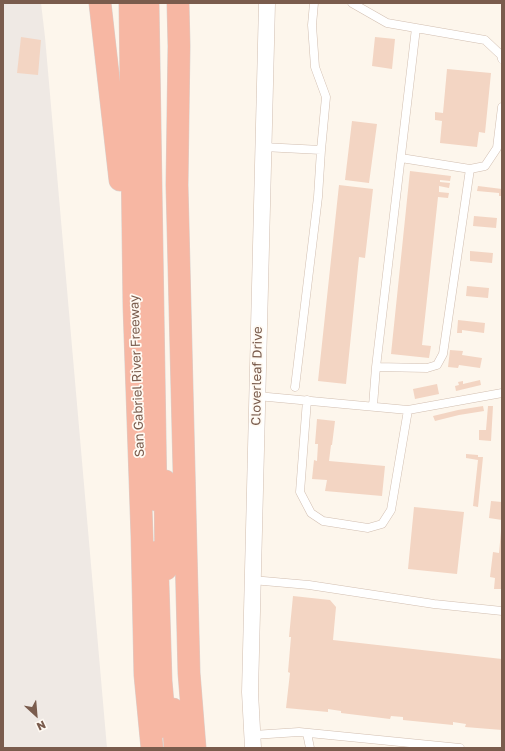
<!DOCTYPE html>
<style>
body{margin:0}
#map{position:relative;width:505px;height:751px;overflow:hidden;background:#fdf6ec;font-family:"Golos Text",sans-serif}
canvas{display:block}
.frame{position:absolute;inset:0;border:4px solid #7a5c4d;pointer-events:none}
.north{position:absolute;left:16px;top:695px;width:40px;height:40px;-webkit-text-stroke:3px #fffaf3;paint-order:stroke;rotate:154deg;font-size:11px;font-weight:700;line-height:16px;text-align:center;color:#7a5c4d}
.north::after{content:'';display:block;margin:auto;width:14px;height:18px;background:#7a5c4d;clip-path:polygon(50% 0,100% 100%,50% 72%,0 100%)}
</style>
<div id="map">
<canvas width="505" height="751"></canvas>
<div class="frame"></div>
<div class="north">N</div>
</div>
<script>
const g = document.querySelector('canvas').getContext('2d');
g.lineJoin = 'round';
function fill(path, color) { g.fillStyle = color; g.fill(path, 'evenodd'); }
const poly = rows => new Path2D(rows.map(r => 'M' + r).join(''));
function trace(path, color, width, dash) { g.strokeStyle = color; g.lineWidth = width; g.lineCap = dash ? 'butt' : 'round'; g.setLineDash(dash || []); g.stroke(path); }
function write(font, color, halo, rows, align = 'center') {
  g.font = font + ' "Golos Text",sans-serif'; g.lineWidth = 3.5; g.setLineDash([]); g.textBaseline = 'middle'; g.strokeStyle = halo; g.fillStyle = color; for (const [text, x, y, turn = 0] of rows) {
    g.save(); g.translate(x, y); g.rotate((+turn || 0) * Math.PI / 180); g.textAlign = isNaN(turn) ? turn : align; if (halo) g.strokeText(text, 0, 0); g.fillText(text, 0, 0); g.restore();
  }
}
fill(poly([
 [3,3,41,3,45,37,107,748,3,748]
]), '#efe9e4');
fill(poly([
 [21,37,41,40,38,75,17,73],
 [375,37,395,39,392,69,372,66],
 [447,69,491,73,485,133,479,132,477,147,440,143,442,121,435,120,435,112,443,113],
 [352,121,377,124,369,183,345,180],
 [410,171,451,176,450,181,440,180,440,182,450,183,449,188,439,186,439,192,449,193,448,198,438,197,422,345,431,346,429,358,391,354],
 [339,185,373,189,365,258,359,257,346,384,318,381],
 [478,186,502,189,502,196,499,196,499,193,477,191],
 [474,216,497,218,496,228,473,226],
 [470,251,493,253,492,263,470,261],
 [467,286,489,288,488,298,466,296],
 [458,320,485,323,484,333,462,330,462,333,457,333],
 [450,350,463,351,462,355,482,358,480,368,459,365,458,368,448,367],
 [480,380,481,385,456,391,455,386,459,385,458,382,463,381,463,384],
 [437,384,439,394,415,399,413,389],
 [483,406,484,411,459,415,435,421,433,416,458,410],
 [488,406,493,406,491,441,479,440,479,430,486,430],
 [317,419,335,421,332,445,331,445,329,461,385,466,382,496,325,491,327,480,312,479,314,460,317,461,318,444,315,444],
 [466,454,478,455,478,457,483,457,478,507,473,506,478,460,466,458],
 [491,501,502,502,502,520,489,518],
 [414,507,464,512,457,574,408,569],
 [501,531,502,531,502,589,494,589,495,578,490,577,493,552,499,553],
 [293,596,330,600,336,607,333,640,502,659,502,730,465,727,466,724,453,722,453,725,403,720,403,717,391,716,390,719,341,713,341,711,328,709,328,712,286,708,290,673,288,672,291,637,289,637]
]), '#f3d5c3');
const lane = poly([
 [314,3,312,25,315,67,326,97,321,150],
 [352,3,387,23,485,40,501,55,502,59],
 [263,147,321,150,318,197,295,387],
 [401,158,470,169],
 [376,367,416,28],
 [257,396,408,410,502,393],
 [307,400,300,492,311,513,323,521,368,528,382,524,391,510,408,410],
 [373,406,376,367,427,368,437,365,443,354,470,169,485,166,497,148,502,107],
 [252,580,309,585,434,604,502,611],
 [307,733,310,748],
 [253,735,299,732,460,748]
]);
const street = poly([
 [253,748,250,692,267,3]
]);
const highway = poly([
 [100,3,120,180],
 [130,3,134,306,142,536,145,675,152,748],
 [148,3,156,500],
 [178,3,179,46,177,185,189,673,195,748],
 [165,481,166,569],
 [157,552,161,681,165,727],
 [173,709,175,748]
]);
trace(lane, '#d1beb0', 9);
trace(street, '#d1beb0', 17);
trace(highway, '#dad1cd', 23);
trace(lane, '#fff', 8);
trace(street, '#fff', 16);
trace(highway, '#f7b7a3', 22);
write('13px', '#7a5c4d', '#fffaf3', [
 ["San Gabriel River Freeway",137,376,-92],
 ["Cloverleaf Drive",257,376,-89]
]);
</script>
